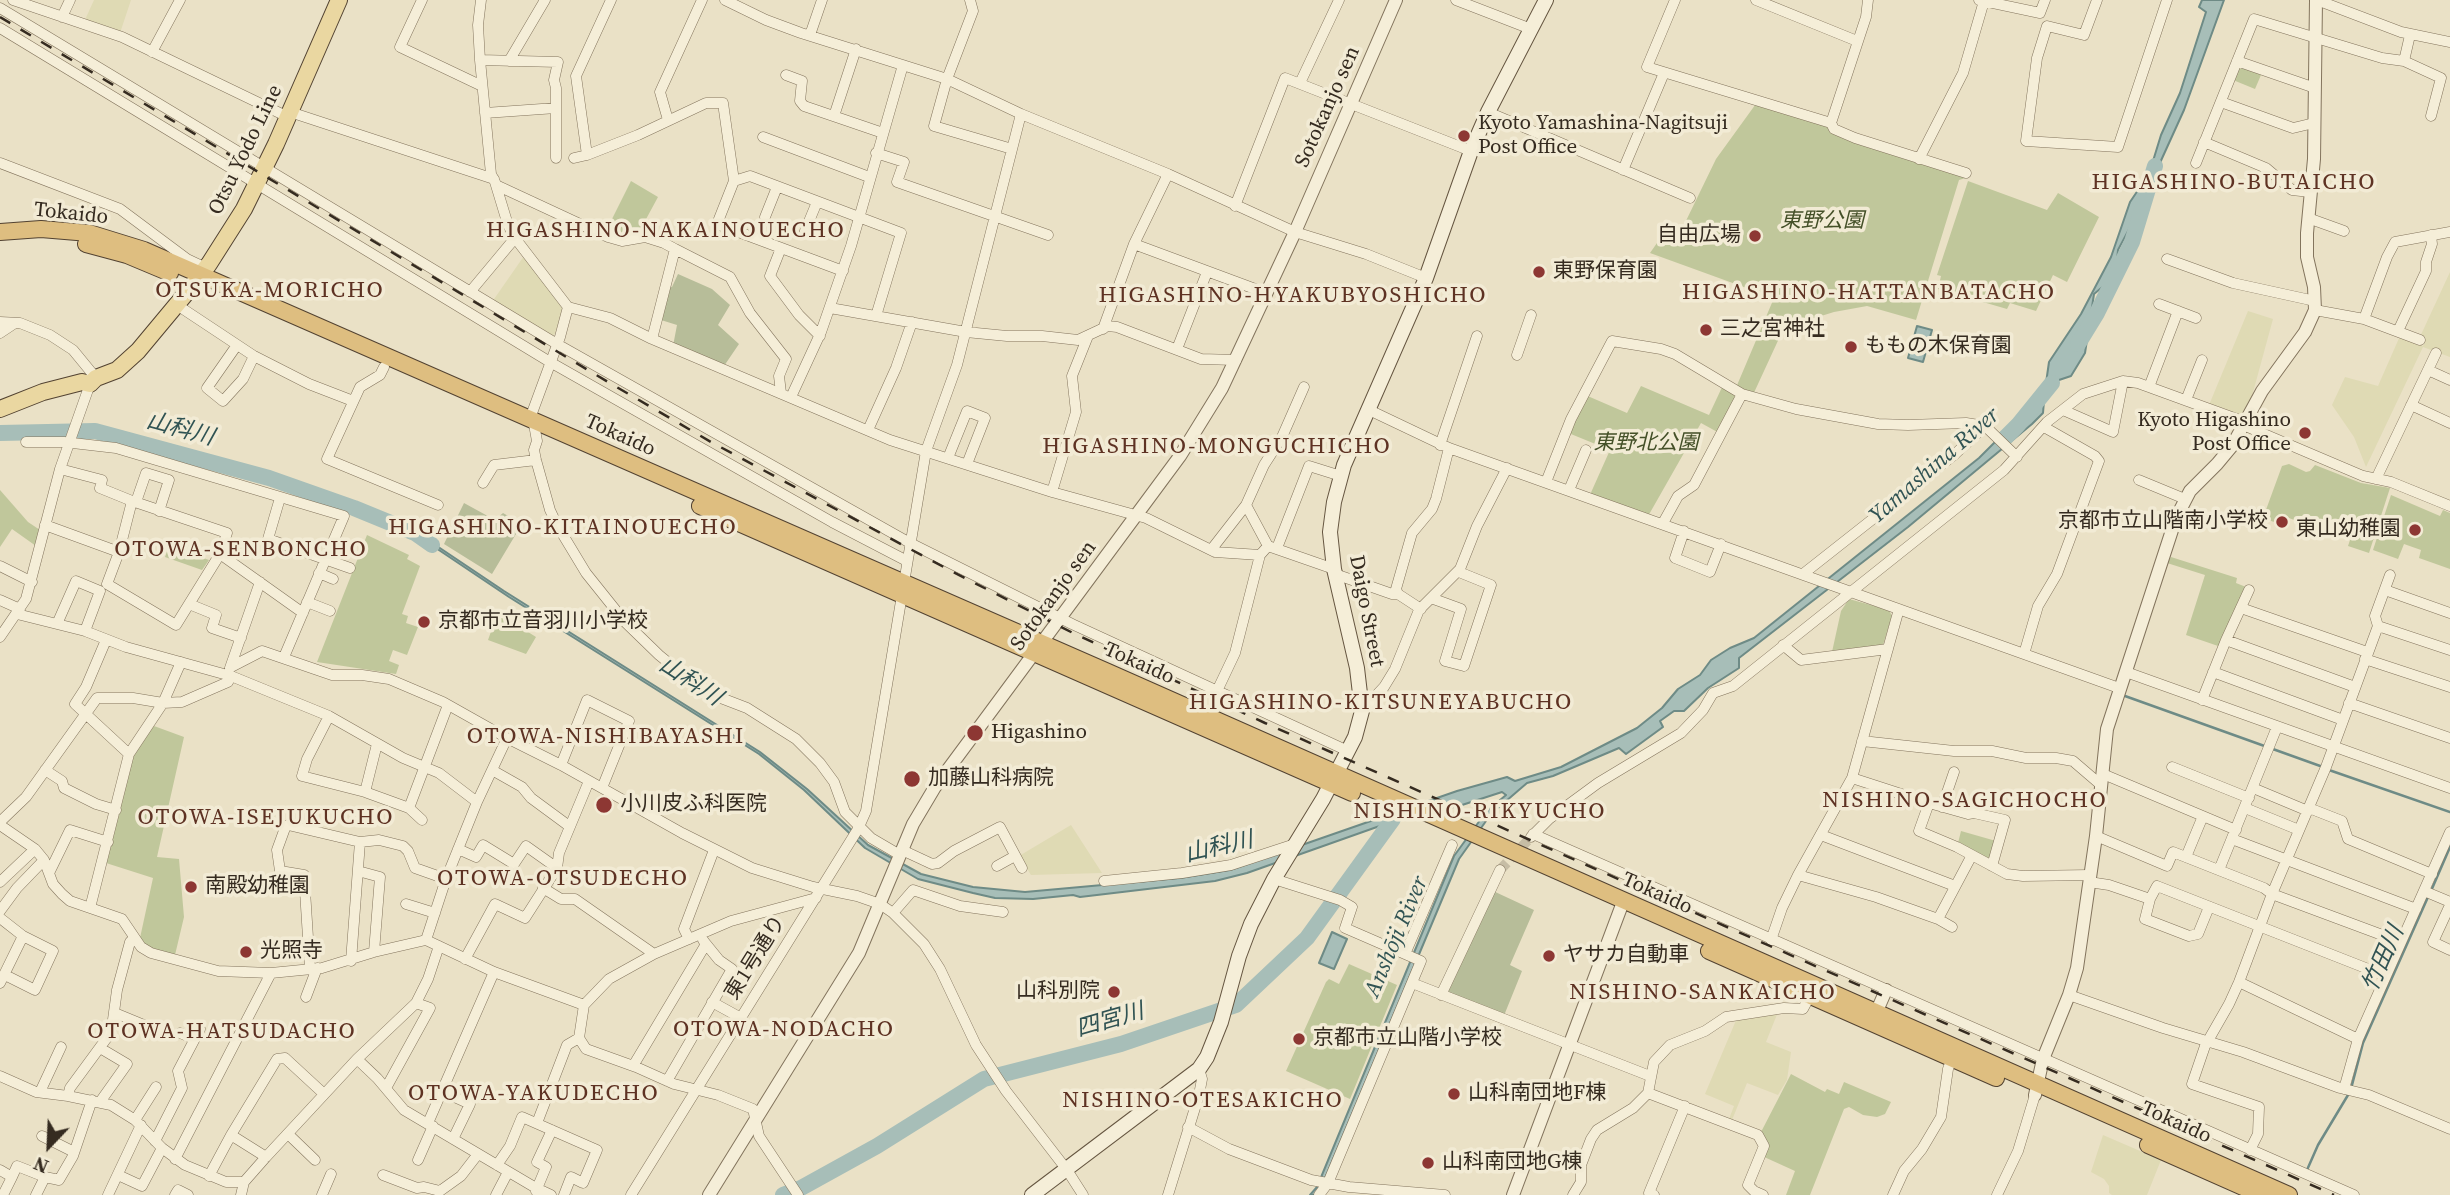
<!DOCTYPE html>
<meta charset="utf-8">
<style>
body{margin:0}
#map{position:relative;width:2450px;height:1195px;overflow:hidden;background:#eae1c6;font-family:"Source Serif 4",serif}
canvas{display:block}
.north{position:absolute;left:14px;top:1111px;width:70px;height:70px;-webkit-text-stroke:5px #f2ebd5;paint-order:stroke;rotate:203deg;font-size:19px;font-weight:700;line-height:28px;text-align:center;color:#352b20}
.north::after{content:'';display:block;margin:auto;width:24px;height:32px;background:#352b20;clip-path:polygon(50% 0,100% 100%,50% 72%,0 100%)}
</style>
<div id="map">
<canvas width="2450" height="1195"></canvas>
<div class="north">N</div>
</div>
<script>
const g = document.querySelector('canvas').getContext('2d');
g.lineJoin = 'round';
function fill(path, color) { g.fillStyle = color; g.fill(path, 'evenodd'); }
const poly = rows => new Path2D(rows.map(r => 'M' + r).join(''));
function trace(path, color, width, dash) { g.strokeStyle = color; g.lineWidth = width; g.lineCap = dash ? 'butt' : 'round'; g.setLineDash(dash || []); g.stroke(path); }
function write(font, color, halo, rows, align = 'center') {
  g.font = font + ' "Source Serif 4","Noto Sans JP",serif'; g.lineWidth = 7; g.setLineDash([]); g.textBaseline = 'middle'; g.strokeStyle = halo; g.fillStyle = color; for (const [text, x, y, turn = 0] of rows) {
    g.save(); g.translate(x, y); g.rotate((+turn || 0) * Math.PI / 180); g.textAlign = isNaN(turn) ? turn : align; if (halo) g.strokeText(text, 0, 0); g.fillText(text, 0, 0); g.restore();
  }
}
fill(poly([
 [94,0,131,0,120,33,84,22],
 [524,256,563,308,555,334,549,337,492,302],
 [2450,272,2450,357,2423,347,2366,467,2354,437,2332,405,2345,377,2378,386,2400,336,2423,346,2425,342,2419,339],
 [2248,311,2273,319,2252,396,2243,415,2238,416,2209,405],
 [1071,825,1102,873,1031,875,1019,856],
 [1778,1012,1766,1042,1791,1052,1787,1080,1778,1095,1747,1083,1732,1120,1729,1119,1734,1106,1705,1094,1737,1018],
 [2103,1135,2161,1160,2147,1195,2112,1195,2109,1193,2109,1186,2104,1179,2091,1172]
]), '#dfdab4');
fill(poly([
 [2244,68,2261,75,2255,89,2233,80,2238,69],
 [1758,101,1966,173,1969,177,1959,180,1916,320,1867,306,1834,312,1792,325,1782,332,1752,397,1742,395,1721,434,1701,423,1647,518,1589,497,1610,450,1566,432,1583,394,1627,413,1641,386,1709,415,1724,383,1735,390,1774,298,1650,253,1671,223,1683,227,1716,159],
 [631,181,658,197,638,234,621,237,605,233],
 [1968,181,2047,210,2058,193,2099,217,2067,282,2053,275,2036,311,2010,303,2007,309,1938,289,1941,276,1937,275],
 [2289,464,2306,472,2310,471,2315,465,2361,483,2390,488,2369,553,2348,546,2350,540,2286,517,2282,525,2263,518,2282,466],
 [0,490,28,522,40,530,36,546,12,529,0,547],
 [2391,495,2440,516,2443,510,2450,513,2450,569,2419,558,2421,550,2404,544,2398,559,2373,550],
 [367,535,409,555,407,559,420,566,402,614,408,616,406,623,418,627,407,655,393,650,389,661,399,665,396,674,317,662],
 [169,546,209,560,202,570,165,557],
 [2171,557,2237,578,2236,583,2246,587,2221,647,2186,635,2205,575,2167,563],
 [1849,599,1889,610,1892,616,1882,648,1832,652,1841,611],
 [493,610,536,637,526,654,488,640,493,626,491,625,494,617,491,616],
 [154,726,184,737,157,857,179,859,184,917,175,955,152,949,144,945,140,938,153,878,106,863,131,755],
 [1961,831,1996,841,1992,856,1986,859,1958,843],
 [1349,964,1397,985,1350,1099,1286,1071,1326,982,1329,979,1339,984],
 [1791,1074,1825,1092,1827,1089,1839,1094,1844,1082,1891,1102,1885,1114,1877,1117,1863,1115,1849,1107,1844,1109,1810,1195,1786,1195,1795,1171,1762,1156,1760,1134]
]), '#c0c79b');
fill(poly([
 [678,274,712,289,730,305,718,325,739,344,724,366,673,346,677,325,661,320,670,286,672,287],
 [464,503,495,520,503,513,522,524,492,574,444,544],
 [1491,890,1534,910,1510,965,1522,971,1503,1018,1445,994]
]), '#b7bd99');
const water = poly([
 [2202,0,2224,0,2184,110,2134,220,2118,250,2117,260,2106,284,2094,294,2085,353,2071,376,2059,380,2044,401,2043,413,2032,424,1908,527,1739,658,1739,668,1708,688,1684,711,1674,711,1660,721,1663,727,1626,754,1619,748,1553,776,1527,783,1491,814,1459,859,1321,1188,1314,1195,1310,1195,1317,1187,1454,856,1486,812,1506,795,1502,792,1462,805,1391,822,1247,873,1215,881,1080,897,1073,895,1033,899,995,898,973,893,918,879,865,848,804,790,759,754,509,597,415,534,416,532,504,591,760,752,807,789,868,845,921,874,973,887,1025,892,1180,878,1230,870,1457,791,1507,777,1515,781,1561,767,1637,728,1662,708,1678,689,1700,675,1711,660,1730,648,1754,638,1979,458,2002,435,2031,415,2046,383,2049,362,2081,314,2111,257,2130,202,2149,174,2161,135,2180,93,2206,12,2199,7,2202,0],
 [1917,326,1932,330,1923,362,1908,358,1917,326],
 [1332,932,1347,939,1334,969,1319,963,1332,932]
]);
fill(water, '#a7beb8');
trace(water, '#6e8b86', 2);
trace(poly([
 [2125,696,2323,767],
 [2329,770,2450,812],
 [2431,891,2450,847],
 [2352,1085,2363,1043,2428,897],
 [2307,1170,2318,1145,2348,1095]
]), '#6e8b86', 2.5);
trace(poly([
 [2078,344,2097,313,2132,242,2155,166],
 [0,433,95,431,269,478,354,508,415,533,432,545],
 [2005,438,2018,425,2052,383],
 [783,1195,801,1188,877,1146,984,1079,1121,1044,1236,1005,1307,938,1393,819]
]), '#a7beb8', 16);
trace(poly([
 [1500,870,1531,837]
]), '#c6bda5', 10, [10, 5]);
const minor = poly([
 [13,0,122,37,288,117],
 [422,0,400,47,482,86],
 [481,0,478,25,480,60,491,174,495,182,508,225,515,238,568,307,560,337,532,413,537,441,534,450,536,460,550,510,557,525,586,573,626,623,659,655,692,682,721,698,747,708,796,739,820,763,834,782,845,812,871,838,900,855],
 [725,0,766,20,801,33,947,79,1021,114,1168,174,1295,232,1366,254,1426,278],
 [970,0,973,11,947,79,934,126,1012,149],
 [1456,0,1531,29],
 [1675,0,1647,67,1831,123,1834,129,1855,138,1966,173],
 [1756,0,1857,41],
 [1979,0,2040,13,2045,0],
 [2097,0,2084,35,2047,26,2037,58,2026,141,2118,147,2167,0],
 [2317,0,2401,32,2450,42],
 [0,8,557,344,910,543,1072,624,1348,751],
 [62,17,70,0],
 [0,28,550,362,832,522,907,561],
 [810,35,822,0],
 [152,52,180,0],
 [480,60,558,62,554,80,556,88,556,158],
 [509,61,545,0],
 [2237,61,2315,88],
 [2404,61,2441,78,2431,116],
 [786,75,802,81,800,101,804,106,883,133],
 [1300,83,1339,0],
 [2221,102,2293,128,2314,123],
 [290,112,494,179],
 [1488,112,1690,198],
 [485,113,556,108],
 [834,116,856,49],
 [668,120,660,92,702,0],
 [1831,123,1866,17,1868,0],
 [763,137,869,177],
 [2204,142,2266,168,2292,190,2310,192],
 [876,153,904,162,897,182,1048,235],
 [587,155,576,76,611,0],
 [574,158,587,155,638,135,706,103,723,103,734,181,717,224,843,271],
 [1919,159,1963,73,1984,1],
 [0,163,120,209,187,259,206,268],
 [2196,163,2254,19,2382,58,2404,61,2410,35],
 [1623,170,1664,73],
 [734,181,750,176,901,233,876,316],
 [496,185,608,237,622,241,645,237,664,243,675,249,652,339],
 [1235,206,1285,78,1471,151],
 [765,217,777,187],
 [2308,218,2344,231],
 [805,231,817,202],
 [1134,244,1266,293],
 [781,248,770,276,799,315,820,336],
 [675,249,730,277,750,313,786,359,779,376,781,393],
 [2167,259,2233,283,2315,301],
 [470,292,515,238],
 [2159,304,2196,318],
 [177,305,254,356,309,384,353,401],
 [568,307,610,318,652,339,890,440,1052,492,1146,518,1215,552,1260,555],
 [830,308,966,332,1007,336,1042,336,1078,340,1108,326,1117,327,1201,359,1236,360],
 [2315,310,2364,319,2387,257,2395,242,2450,232],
 [2364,319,2420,340],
 [0,322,20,323,50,335,73,350,96,378],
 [1103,329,1134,244,1168,174],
 [2398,331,2426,271,2426,262,2432,244,2431,235],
 [0,333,15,323],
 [237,345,207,388,223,401,243,379,254,356],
 [1177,349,1207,272],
 [1517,355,1531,315],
 [384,367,380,375,360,387,327,459,438,505],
 [2428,370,2450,380],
 [2149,387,2178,311],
 [791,397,821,332,851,246,903,65],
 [2186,400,2202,360],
 [2411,405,2450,423],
 [1367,409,1449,448,2119,688],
 [2063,410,2113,432,2123,381],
 [2243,425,2363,476,2391,482,2450,506],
 [868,430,896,368,912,322],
 [26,442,64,442,116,448,344,516,284,657],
 [1440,445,1477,336],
 [948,458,967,411,985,418,967,464],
 [60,469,102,480,100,488,132,501],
 [2376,479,2436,353],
 [2139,480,2185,499],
 [1546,482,1571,419,1612,341,1661,349,1675,354,1742,394,1796,409,1878,424,1908,425,1966,423,1985,426,2017,457],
 [483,483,494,465,536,460],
 [1569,490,1586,450],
 [1052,492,1076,412,1072,376,1088,336],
 [280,498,268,539,350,568],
 [132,501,227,533,220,554,176,625,107,584,119,552,132,501],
 [136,502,146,473,169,480,159,511],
 [1246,505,1268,546,1334,569],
 [1663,523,1678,496,1694,485,1742,394],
 [45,525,119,552],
 [1684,531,1675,558,1710,572,1721,544],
 [1277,548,1309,466,1341,476],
 [1211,550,1246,505,1264,465,1282,437,1304,387],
 [220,554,303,613],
 [0,566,32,582],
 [319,573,333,579],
 [1335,574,1392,594,1398,594],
 [1803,574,1954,455,1985,426],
 [2390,575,2375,616,2378,626,2450,650],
 [2385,590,2450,613],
 [1431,598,1461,609,1445,661,1464,666,1491,585,1459,572],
 [0,600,20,609],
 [307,602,330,611],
 [189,604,216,615,212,628,241,638],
 [2241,608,2367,652],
 [1421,609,1398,594,1396,589,1412,533,1432,509,1436,499,1449,448],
 [17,614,85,631,126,647,231,676,329,716,403,758,439,773,477,802],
 [57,624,76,581,100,591,85,631],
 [0,637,26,599,60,469,90,384],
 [106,640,86,687,75,704,129,754],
 [2226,640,2249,590],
 [1783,645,1801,660,1888,649],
 [2024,654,2038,606,2057,574,2099,461,2095,456,2044,427],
 [2365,659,2450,687],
 [231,667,262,651,332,675,362,675,389,679,443,702,507,738],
 [230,668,260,582],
 [2126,672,2450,788],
 [2213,672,2343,720],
 [1217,691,1235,653,1260,555,1268,546],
 [2202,700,2226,640,2355,687],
 [2349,703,2450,738],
 [1362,711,1384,687,1395,669,1419,610,1460,569,1477,526,1507,468],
 [329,716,307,759,302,776,365,792,409,808,422,820],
 [1862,741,1954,751,1992,751,2026,758,2056,758,2073,761,2101,785],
 [561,765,587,700,629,721,602,788],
 [2172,767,2249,798],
 [45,770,62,781,64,788,96,804,116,810],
 [492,770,522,787,531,798,569,826],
 [2103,774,2236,830],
 [1852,778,1929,803],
 [2253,788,2308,811],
 [365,792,377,744],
 [1942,807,1954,772],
 [409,808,448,705],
 [2245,808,2299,830],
 [2309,808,2342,821,2348,839,2432,874],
 [0,822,26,797,97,698,133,698,163,703,182,702,228,682,231,676],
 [0,825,35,849,44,860,53,884,62,894,70,901,122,919,141,947,151,953,218,971,271,973,322,968,374,952,426,940],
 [1533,834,2354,1195],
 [1821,835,1955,886],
 [2096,836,2167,866,2173,852,2264,888,2272,894,2401,942],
 [1531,837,1549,819,1598,783,1681,733,1703,710,1713,693,1733,686,2004,470,2047,422,2083,394,2123,381,2138,383,2245,422],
 [2232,839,2416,909],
 [458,849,476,857,483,845,514,864,526,846,557,868],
 [902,850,932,864,938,863,954,851,1000,827,1022,868],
 [2186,857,2203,816],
 [997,866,1015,856],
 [1992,866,2005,820,1974,813,1968,814,1929,803,1919,831,1957,847,2007,874,2023,876,2090,875],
 [2219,870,2277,727],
 [358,871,380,877,374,952],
 [49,873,70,830,108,842],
 [1798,875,1876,897,1938,919,1972,855],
 [1274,879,1340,900,1352,907,1345,928,1421,961,1328,1183,1319,1195],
 [1104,881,1182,873,1231,865,1295,844],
 [0,882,35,849],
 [2089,882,2109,885,2150,899,2157,886,2386,976],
 [543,888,561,899,575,899,654,954],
 [2424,891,2450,902],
 [2150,899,2145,919,2189,936,2198,934,2209,907],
 [406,904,435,913],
 [2450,905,2433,942,2450,950],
 [90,908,129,754,163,703,181,662],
 [0,911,17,888,44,860],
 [893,913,913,890,960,906,1003,912],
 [0,918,23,936,53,951,35,990,5,975],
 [1938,919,1952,927],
 [689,939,684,929,714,850],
 [1771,940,1782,908,1798,875,1852,778,1899,609],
 [1405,954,1452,845],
 [465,959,495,904,525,918,557,868,559,853,589,781],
 [351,961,360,842],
 [310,969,304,875,280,871,277,850,285,828,288,825,360,842,379,840,403,846,408,851,415,868,446,879],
 [2239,982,2358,1039],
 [0,983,23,936],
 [1412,983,1650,1076],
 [1441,995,1500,870],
 [2069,995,2163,1028,2243,1052,2340,1088,2369,1095,2450,1129],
 [306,997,317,968],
 [712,1002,741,1018],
 [584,1005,609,979,654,954,731,921,816,898],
 [115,1013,166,1034],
 [180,1033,195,1039],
 [100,1048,127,1064,100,1102],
 [357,1059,377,1078,404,1110,536,1188,551,1195],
 [633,1066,706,944,703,940],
 [0,1076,36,1092,68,1096,111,1105,135,1120,162,1148,185,1165,226,1182,244,1182],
 [667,1081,732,969,719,960,706,944],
 [386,1088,430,1008,416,1003],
 [2344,1089,2358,1039,2450,832],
 [441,1091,470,1104,453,1139],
 [40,1092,61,1047],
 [1648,1093,1758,1135,1764,1146,1748,1185,1754,1191,1763,1195],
 [68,1096,70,1088,109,1035,112,1027,117,990,130,942,134,938],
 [135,1120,156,1087],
 [428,1123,494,972],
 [537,1123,567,1045,579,1038],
 [1188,1127,1229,1149,1311,1180,1349,1187,1445,1195],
 [288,1134,315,1160],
 [231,1135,266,1157],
 [42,1136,74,1152],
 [155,1141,182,1088,178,1071,200,1029],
 [2250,1150,2258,1134,2259,1107,2192,1084,2205,1046,2229,1004,2239,982,2272,894,2326,767,2378,626],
 [175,1159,271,973],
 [418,1160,433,1126],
 [497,1165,510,1146,522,1117,597,1150,583,1183,571,1177,564,1195],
 [0,1170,12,1177,3,1195],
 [118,1175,142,1186,162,1148],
 [383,1175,417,1188,424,1187,440,1191,461,1176,478,1154],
 [209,1176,231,1135,277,1059,285,1058,324,1094],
 [12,1177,17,1166,45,1177,59,1180,73,1156,92,1100],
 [536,1191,546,1167,537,1162,552,1130],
 [36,1195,45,1177],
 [108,1195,141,1125],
 [175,1195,178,1190,188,1195],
 [241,1195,244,1182,266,1157,357,1059,416,1003,428,979,439,946],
 [322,1195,331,1174],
 [496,1195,508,1172],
 [631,1195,858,829,866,811,926,451,957,365,1021,114],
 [798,1195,759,1136,753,1109,718,1095,674,1084,636,1067,586,1049,579,1038,584,1005,494,972,426,940,446,879,477,802,507,738,561,765,682,833,752,868,813,887,857,896,880,904,893,913,924,944,940,969,976,1045,1006,1091,1067,1170,1083,1195],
 [1168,1195,1199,1095,1202,1079,1199,1069],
 [1573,1195,1581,1182,1581,1165,1591,1139,1597,1130,1633,1108,1648,1093,1654,1062,1670,1045,1705,1031,1726,1017,1784,1008,1803,1009,1810,996],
 [1654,1195,1649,1193,1685,1106],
 [1893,1195,1904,1171,1922,1149,1941,1117,1948,1069,1953,1055],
 [1997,1195,2018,1151,2035,1095]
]);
const tertiary = poly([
 [1873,1020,1886,990],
 [2035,1095,2043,1059,2069,995,2077,968,2096,836,2107,729,2176,518,2190,491,2217,464,2232,446,2262,391,2305,332,2315,310,2314,287,2307,257,2307,233,2314,159,2316,0],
 [709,1195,859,953,913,824,935,787,1180,456,1222,388,1295,232,1396,0],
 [1513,1195,1623,902]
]);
const secondary = poly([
 [1032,1195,1199,1069,1207,1057,1221,1022,1239,956,1251,924,1274,879,1323,799,1355,737,1362,711,1357,668,1334,569,1330,532,1334,502,1344,465,1426,278,1471,151,1488,112,1546,0]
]);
const primary = poly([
 [0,409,43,392,82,382,90,384,96,378,117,370,138,351,188,291,209,264,244,209,276,144,339,0]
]);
const trunk = poly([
 [0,232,41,229,89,233,144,250,1108,672,2289,1195],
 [86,244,127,255,170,273],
 [700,506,1352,793],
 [1709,951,1996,1078],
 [2148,1145,2261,1195]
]);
trace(minor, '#83745d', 11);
trace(tertiary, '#83745d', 14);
trace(secondary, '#655540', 16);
trace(primary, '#524231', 18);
trace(trunk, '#524231', 18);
trace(minor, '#f5eed8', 10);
trace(tertiary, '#f5eed8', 12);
trace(secondary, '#f5eed8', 14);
trace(primary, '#ead7a1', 16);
trace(trunk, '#debe80', 16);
trace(poly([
 [0,17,608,382,711,442,953,572,1073,633,1265,723,2334,1195]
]), '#352b20', 2.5, [12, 12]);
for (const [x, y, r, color] of [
 [1464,136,7,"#8d3733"],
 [1755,236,7,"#8d3733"],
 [1539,272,7,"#8d3733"],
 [1706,330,7,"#8d3733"],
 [1851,347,7,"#8d3733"],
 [2305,433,7,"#8d3733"],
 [2282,522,7,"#8d3733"],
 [2415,530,7,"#8d3733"],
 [424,622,7,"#8d3733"],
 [975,733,9,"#8d3733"],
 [912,779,9,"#8d3733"],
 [604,805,9,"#8d3733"],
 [191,887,7,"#8d3733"],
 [246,952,7,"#8d3733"],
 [1549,956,7,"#8d3733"],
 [1114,992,7,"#8d3733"],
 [1299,1039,7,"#8d3733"],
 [1454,1094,7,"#8d3733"],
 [1428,1163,7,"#8d3733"]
]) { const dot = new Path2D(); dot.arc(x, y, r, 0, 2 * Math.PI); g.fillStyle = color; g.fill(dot); trace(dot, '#f2ebd5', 2.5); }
write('21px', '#352b20', '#f2ebd5', [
 ["Sotokanjo sen",1328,107,-66],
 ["Otsu Yodo Line",246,150,-64],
 ["Tokaido",71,214,6],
 ["Tokaido",620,436,24],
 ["Sotokanjo sen",1054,596,-54],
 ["Daigo Street",1366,611,79],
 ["Tokaido",1139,664,24],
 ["Tokaido",1657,894,24],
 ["東1号通り",756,958,-58],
 ["Tokaido",2176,1123,24]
]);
write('21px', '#352b20', '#f2ebd5', [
 ["Kyoto Yamashina-Nagitsuji",1478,124],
 ["Post Office",1478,148],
 ["自由広場",1741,236,"right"],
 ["東野保育園",1553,272],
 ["三之宮神社",1720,330],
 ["ももの木保育園",1865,347],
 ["Kyoto Higashino",2291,421,"right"],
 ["Post Office",2291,445,"right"],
 ["京都市立山階南小学校",2268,522,"right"],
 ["東山幼稚園",2401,530,"right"],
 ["京都市立音羽川小学校",438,622],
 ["Higashino",991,733],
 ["加藤山科病院",928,779],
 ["小川皮ふ科医院",620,805],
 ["南殿幼稚園",205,887],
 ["光照寺",260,952],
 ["ヤサカ自動車",1563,956],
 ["山科別院",1100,992,"right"],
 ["京都市立山階小学校",1313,1039],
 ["山科南団地F棟",1468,1094],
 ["山科南団地G棟",1442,1163]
], 'left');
write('italic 21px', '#445028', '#f2ebd5', [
 ["東野公園",1822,222],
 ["東野北公園",1646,444]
]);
g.letterSpacing = '2px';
write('23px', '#5e3223', '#f2ebd5', [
 ["HIGASHINO-BUTAICHO",2234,183],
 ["HIGASHINO-NAKAINOUECHO",666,231],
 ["OTSUKA-MORICHO",270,291],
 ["HIGASHINO-HATTANBATACHO",1869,293],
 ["HIGASHINO-HYAKUBYOSHICHO",1293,296],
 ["HIGASHINO-MONGUCHICHO",1217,447],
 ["HIGASHINO-KITAINOUECHO",563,528],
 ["OTOWA-SENBONCHO",241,550],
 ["HIGASHINO-KITSUNEYABUCHO",1381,703],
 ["OTOWA-NISHIBAYASHI",606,737],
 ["NISHINO-SAGICHOCHO",1965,801],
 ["NISHINO-RIKYUCHO",1480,812],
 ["OTOWA-ISEJUKUCHO",266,818],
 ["OTOWA-OTSUDECHO",563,879],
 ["NISHINO-SANKAICHO",1703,993],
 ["OTOWA-NODACHO",784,1030],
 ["OTOWA-HATSUDACHO",222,1032],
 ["OTOWA-YAKUDECHO",534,1094],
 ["NISHINO-OTESAKICHO",1203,1101]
]);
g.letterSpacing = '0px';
write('italic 23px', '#305353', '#f2ebd5', [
 ["山科川",180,430,15],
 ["Yamashina River",1935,466,-41],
 ["山科川",690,682,33],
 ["山科川",1219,848,-13],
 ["Anshōji River",1397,937,-67],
 ["竹田川",2384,959,-66],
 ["四宮川",1110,1021,-16]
]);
</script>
